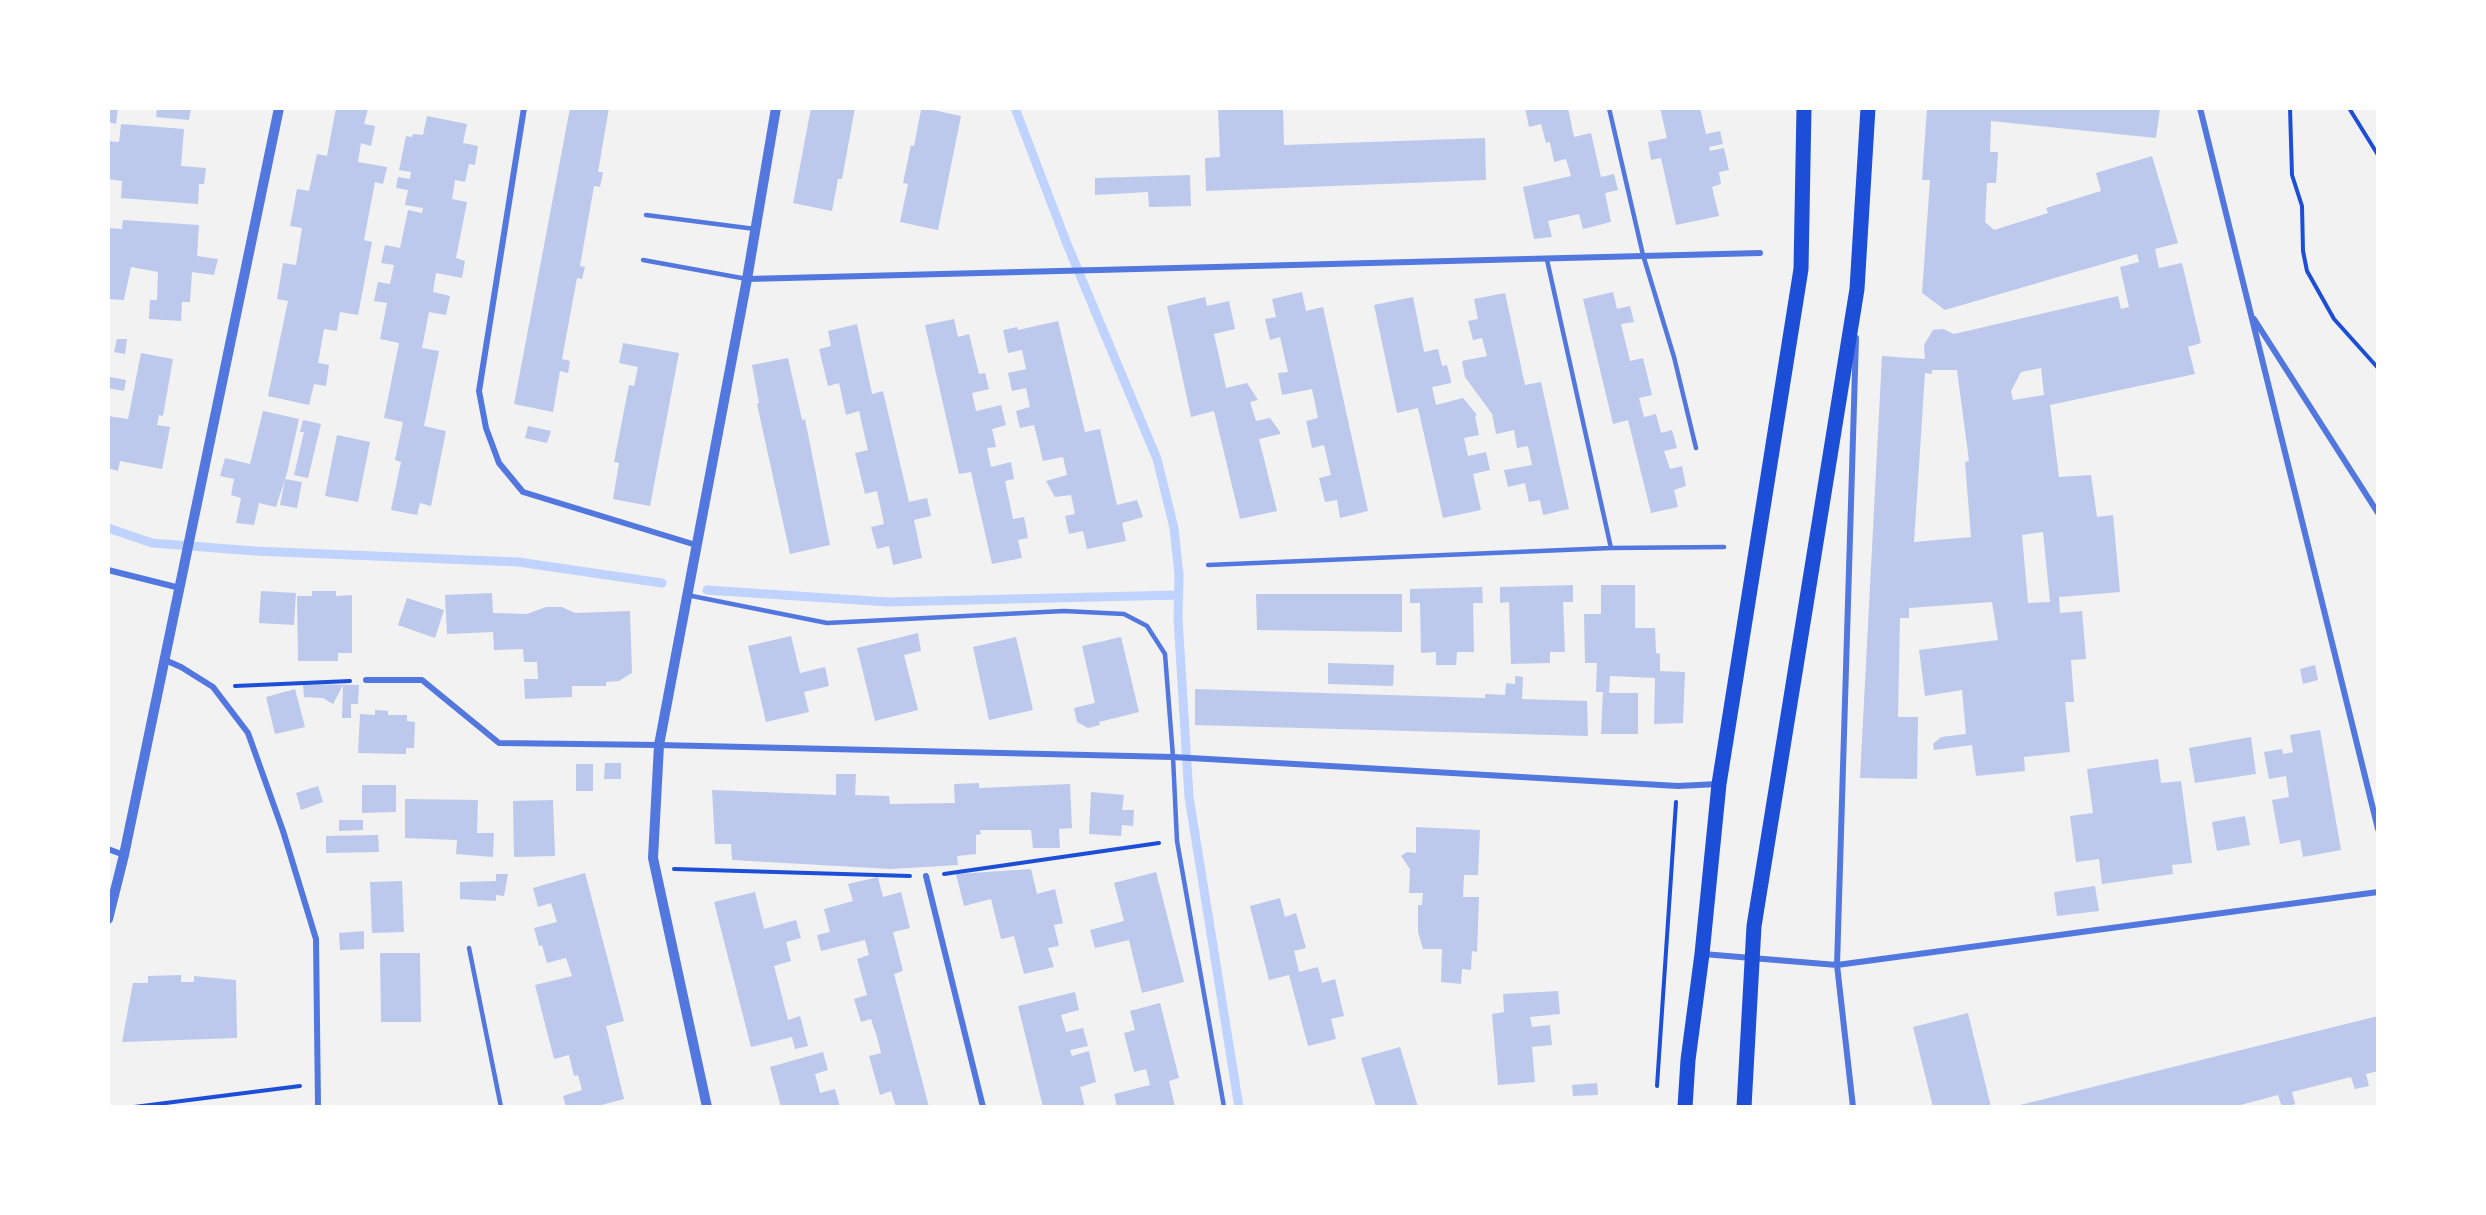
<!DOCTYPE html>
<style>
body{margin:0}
#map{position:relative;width:2486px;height:1215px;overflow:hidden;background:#f2f2f2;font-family:"Exo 2",sans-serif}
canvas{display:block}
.frame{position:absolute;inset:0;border:110px solid #fff;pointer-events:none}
</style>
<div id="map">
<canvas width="2486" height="1215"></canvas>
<div class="frame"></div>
</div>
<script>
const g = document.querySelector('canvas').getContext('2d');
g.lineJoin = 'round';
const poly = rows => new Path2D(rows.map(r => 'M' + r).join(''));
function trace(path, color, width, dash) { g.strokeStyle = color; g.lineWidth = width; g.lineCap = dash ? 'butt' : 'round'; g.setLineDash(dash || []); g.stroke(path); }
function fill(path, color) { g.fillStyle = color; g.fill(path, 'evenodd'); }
trace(poly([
 [1015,108,1067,244,1157,459,1174,528,1179,575,1178,618,1189,797,1239,1107],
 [108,528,152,543,255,551,518,562,662,583],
 [707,590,888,602,1179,595]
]), '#bfd3fe', 9);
fill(poly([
 [108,108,118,108,116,124,108,122],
 [157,108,191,108,189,120,156,117],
 [336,108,368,108,364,124,375,126,371,146,361,143,358,162,387,167,383,184,375,182,371,203,364,240,372,242,358,315,340,312,337,331,324,329,318,363,329,365,326,386,314,384,309,405,268,396,288,301,277,299,283,263,296,265,302,228,290,226,297,189,309,191,317,154,327,156],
 [570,108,609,108,598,172,603,172,600,187,594,186,580,266,585,267,582,279,577,278,562,359,570,361,568,373,560,371,553,412,514,404],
 [811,108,855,108,842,179,838,179,832,211,793,203],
 [915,108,933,108,933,110,961,116,938,230,900,222,908,184,903,183,911,145,914,146,921,110],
 [1218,108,1283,108,1284,145,1485,138,1486,180,1206,191,1205,158,1220,157],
 [1525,108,1568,108,1574,137,1591,133,1601,177,1614,174,1618,190,1605,193,1611,222,1583,229,1579,214,1548,221,1552,237,1534,239,1523,187,1571,176,1566,159,1554,162,1550,142,1546,143,1541,124,1529,127],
 [1660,108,1700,108,1706,134,1720,131,1723,144,1709,147,1710,151,1724,148,1729,170,1719,172,1721,184,1712,187,1719,216,1676,225,1661,158,1651,160,1648,142,1667,138],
 [1927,108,2160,108,2156,138,1991,121,1990,152,1998,152,1996,183,1987,183,1985,222,1994,230,2048,213,2046,208,2101,191,2096,173,2152,156,2178,243,2155,249,2159,268,2182,263,2201,343,2188,347,2195,374,2050,405,2059,477,2091,475,2097,517,2113,515,2120,592,2059,597,2060,613,2082,611,2086,659,2071,660,2074,702,2065,702,2070,752,2024,757,2025,771,1976,776,1972,745,1934,750,1933,744,1941,737,1966,734,1962,690,1925,696,1919,650,1998,640,1992,602,1909,608,1909,618,1900,618,1898,717,1918,717,1917,779,1860,778,1882,356,1925,359,1924,345,1933,330,1943,329,1954,334,2118,296,2121,309,2129,307,2120,267,2139,262,2137,254,1945,310,1922,293,1930,180,1922,180],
 [2041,368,2044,395,2013,400,2011,391,2021,372],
 [1932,370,1957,370,1969,461,1965,462,1971,537,1914,542,1925,373,1932,374],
 [2043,532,2050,602,2028,603,2022,535],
 [427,116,467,124,463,143,478,146,475,165,469,164,465,182,455,180,452,199,467,202,456,258,465,261,462,278,436,273,433,292,450,296,446,315,429,312,422,348,439,351,424,426,446,431,431,506,420,503,417,515,391,510,401,462,395,460,403,422,384,418,399,343,380,339,387,303,374,301,378,282,390,284,394,265,381,263,385,245,400,248,408,210,422,213,423,208,405,205,408,190,396,188,398,177,410,179,411,172,399,170,406,136,412,137,413,134,423,135],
 [121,124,184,129,181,166,206,168,204,184,199,184,198,204,121,198,122,181,108,179,108,141,119,142],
 [1190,175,1191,206,1149,207,1148,192,1095,195,1095,178],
 [123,220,199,225,197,256,218,259,214,275,192,272,190,302,182,302,181,321,149,319,150,300,157,300,158,272,131,267,124,300,108,299,109,228,122,229],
 [1302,292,1306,311,1323,307,1368,511,1340,518,1337,500,1325,502,1319,478,1331,475,1324,445,1312,448,1306,421,1318,418,1312,389,1282,395,1278,373,1288,372,1280,337,1270,340,1265,319,1276,317,1272,299],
 [1613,292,1617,309,1630,306,1634,322,1621,324,1630,361,1643,358,1652,395,1639,398,1644,417,1656,414,1661,433,1672,430,1677,448,1664,451,1670,469,1682,466,1686,486,1674,490,1678,507,1651,513,1628,420,1613,424,1583,299],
 [1505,293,1525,385,1541,382,1569,509,1543,515,1540,500,1529,502,1525,483,1508,487,1504,470,1532,465,1528,446,1517,448,1514,430,1496,434,1492,414,1465,377,1462,361,1487,356,1482,338,1473,340,1468,321,1478,319,1474,299],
 [1205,297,1207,306,1229,301,1235,329,1214,334,1226,388,1247,383,1258,400,1250,402,1256,421,1270,418,1280,432,1280,434,1259,439,1277,511,1240,519,1214,411,1191,417,1167,306],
 [1413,297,1424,352,1438,349,1442,366,1447,365,1451,381,1451,383,1432,387,1436,405,1463,398,1477,415,1475,416,1479,435,1464,438,1468,456,1486,452,1490,470,1473,474,1481,510,1443,518,1418,408,1397,413,1374,305],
 [954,319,958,337,969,334,979,374,985,373,989,389,972,393,976,411,1001,405,1006,425,992,429,996,447,987,448,991,467,1011,462,1014,479,1005,481,1013,519,1024,517,1028,538,1018,540,1022,558,992,564,971,472,959,474,925,325],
 [1058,321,1085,432,1100,429,1117,505,1137,500,1143,517,1122,523,1126,541,1087,549,1083,531,1069,534,1065,516,1075,514,1071,495,1055,497,1046,481,1067,475,1063,457,1043,461,1034,425,1020,428,1016,411,1030,407,1026,388,1012,391,1008,373,1026,369,1022,350,1008,353,1003,330,1017,327,1018,330],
 [857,324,872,394,883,391,909,502,927,498,931,516,914,520,922,558,893,565,889,546,877,549,871,527,884,524,877,491,865,494,855,453,868,450,859,411,846,415,839,383,828,386,819,349,831,346,828,331],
 [117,339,127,339,125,354,114,352],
 [623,343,679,353,650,506,613,499,619,463,614,462,629,385,634,386,638,367,619,363],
 [141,353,173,359,163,416,159,415,157,425,170,427,162,469,120,461,118,471,108,468,108,416,128,419],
 [788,358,802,420,805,419,830,545,790,554,757,404,759,403,752,365],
 [110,377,126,380,124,391,108,388],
 [263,411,299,419,287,473,276,507,259,503,254,525,236,523,241,498,231,495,234,479,220,476,225,458,250,464],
 [303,420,321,424,308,478,294,475,304,432,300,432],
 [528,426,551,431,547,443,525,438],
 [337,435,370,442,358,502,325,496],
 [285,479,302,482,297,508,280,505],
 [1573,585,1573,602,1563,602,1565,652,1550,652,1550,663,1511,664,1509,602,1500,603,1500,587],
 [1601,585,1635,585,1635,628,1655,628,1656,653,1660,654,1660,671,1685,672,1683,723,1654,724,1655,678,1610,676,1609,693,1638,693,1638,734,1601,734,1603,692,1596,692,1597,663,1585,663,1584,614,1601,614],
 [1482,587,1483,603,1473,603,1474,652,1457,652,1456,665,1436,665,1436,652,1421,653,1420,603,1410,603,1410,589],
 [261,591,296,593,294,625,259,623],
 [312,591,336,591,336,596,352,595,352,653,338,653,338,661,298,661,297,596,312,596],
 [492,593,493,613,527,614,546,607,562,607,575,613,630,611,632,673,619,681,606,682,606,686,572,686,572,697,525,699,524,679,538,679,537,662,524,662,523,649,494,650,493,632,447,634,445,595],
 [1256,594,1402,594,1402,632,1257,630],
 [407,598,444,610,435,638,398,625],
 [918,633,921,651,904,655,918,710,875,721,857,648],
 [791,636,800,673,825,667,829,686,804,692,809,712,766,722,748,646],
 [1016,637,1033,710,989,720,973,647],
 [1121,637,1139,712,1099,722,1100,725,1088,728,1077,722,1074,708,1095,703,1082,646],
 [1328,663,1394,665,1393,686,1328,684],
 [2315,665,2318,680,2303,684,2300,669],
 [1515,676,1523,677,1522,699,1587,701,1588,736,1195,725,1195,689,1485,698,1485,694,1505,695,1506,683,1515,684],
 [303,684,359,685,358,704,351,704,351,718,342,718,343,685,333,704,323,698,304,697],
 [295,689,305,727,275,734,266,697],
 [375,710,388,711,388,715,407,715,407,721,415,722,414,748,406,748,406,754,358,753,360,714,375,715],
 [2320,730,2341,850,2303,857,2300,840,2280,844,2272,800,2289,797,2286,776,2269,779,2264,752,2282,749,2283,754,2293,752,2290,735],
 [2251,737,2256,774,2195,783,2189,748],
 [2158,759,2161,783,2181,781,2192,863,2172,865,2173,874,2102,884,2099,859,2076,862,2070,816,2093,813,2087,769],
 [605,763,621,763,621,779,604,779],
 [576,764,593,764,593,791,576,791],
 [836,774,856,774,855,795,889,796,890,804,955,803,954,784,979,783,979,788,1070,784,1072,828,1059,829,1060,848,1033,848,1031,830,980,830,981,834,976,835,976,854,957,856,958,865,891,869,732,860,731,844,715,844,712,790,836,795],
 [362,785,396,785,396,812,362,813],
 [318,786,323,802,301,810,296,793],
 [1091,792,1124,795,1122,810,1134,810,1133,826,1122,825,1121,836,1089,834],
 [405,799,478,800,477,833,494,833,493,857,456,854,457,840,405,838],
 [553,800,555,856,514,857,513,801],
 [2245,816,2250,845,2217,851,2212,822],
 [339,820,363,820,363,830,339,831],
 [1416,827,1480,830,1478,875,1464,875,1463,897,1479,897,1477,952,1472,951,1471,970,1462,969,1461,984,1441,982,1442,949,1423,949,1418,932,1418,905,1422,905,1423,893,1409,893,1410,869,1401,856,1407,852,1416,853],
 [378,835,379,852,326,853,326,836],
 [1031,869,1037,894,1055,889,1063,923,1054,925,1059,946,1048,948,1054,967,1024,974,1014,936,1001,939,991,899,964,906,956,874],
 [1156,872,1184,982,1142,993,1129,940,1095,948,1090,930,1124,921,1114,883],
 [585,873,624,1021,606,1026,624,1099,594,1107,566,1107,563,1096,582,1090,578,1075,574,1076,569,1055,554,1059,535,985,572,976,566,958,547,963,542,945,539,946,534,928,557,922,551,903,538,907,533,888],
 [496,874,508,874,504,896,496,895,496,901,460,899,460,882,496,881],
 [878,877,883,897,901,892,910,928,893,932,903,971,894,974,929,1107,896,1107,891,1091,880,1095,869,1056,881,1053,877,1037,871,1019,861,1022,854,999,867,995,857,959,869,955,865,940,821,951,817,935,830,932,824,909,853,901,848,884],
 [402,881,404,932,372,933,370,882],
 [2095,886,2099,911,2057,916,2054,892],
 [755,892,764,929,796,920,801,938,786,942,791,961,774,966,788,1020,800,1016,808,1046,795,1049,792,1037,751,1047,714,902],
 [1280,898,1285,917,1296,913,1306,948,1294,951,1299,972,1318,967,1322,983,1335,979,1344,1016,1331,1019,1336,1039,1308,1046,1289,975,1269,980,1250,906],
 [364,931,364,949,340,950,339,933],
 [380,953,420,953,421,1022,381,1022],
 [181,975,181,982,194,982,194,976,236,980,237,1038,122,1042,133,983,148,983,148,976],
 [1558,991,1560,1014,1530,1017,1532,1027,1550,1025,1552,1045,1532,1047,1535,1082,1498,1085,1492,1014,1504,1012,1503,994],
 [1075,992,1079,1010,1061,1015,1066,1032,1083,1028,1088,1046,1070,1050,1072,1056,1089,1051,1096,1082,1080,1087,1085,1107,1043,1107,1018,1006],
 [1160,1003,1179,1078,1169,1081,1175,1107,1117,1107,1114,1094,1150,1085,1146,1069,1134,1072,1124,1033,1135,1030,1130,1011],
 [1968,1013,1991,1107,1933,1107,1913,1027],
 [2378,1016,2378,1071,2366,1074,2369,1086,2355,1089,2351,1077,2292,1092,2295,1104,2284,1107,2282,1107,2278,1095,2233,1107,2020,1107,2020,1105],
 [1400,1047,1418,1107,1376,1107,1361,1058],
 [823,1052,828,1070,815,1074,820,1093,835,1089,840,1107,781,1107,770,1067],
 [1597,1083,1598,1095,1573,1096,1572,1085]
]), '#bdc9ec');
trace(poly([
 [2290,108,2292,175,2302,206,2303,251,2307,271,2334,319,2378,368],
 [2349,108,2378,155],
 [235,686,350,681],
 [674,869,910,876],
 [944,874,1159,843],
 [1657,1086,1676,802],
 [134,1107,300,1086]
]), '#1d4ed8', 4);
trace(poly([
 [1609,108,1643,255,1674,357,1696,448],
 [646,215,755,229],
 [643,260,747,279],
 [1547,260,1611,548],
 [1208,565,1611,548,1724,547],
 [687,595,827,623,1064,611,1124,614,1147,626,1165,654,1173,757,1177,841,1224,1107],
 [469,948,501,1107]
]), '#5277de', 4.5);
trace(poly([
 [524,108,479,391,486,428,499,463,523,492,696,545],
 [2200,108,2378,829],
 [747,279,1760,253],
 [2254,319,2378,513],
 [108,570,180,588],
 [165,660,181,667,213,687,248,733,283,831,316,939,318,1107],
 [366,680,422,680,499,743,659,745,1173,757,1678,786,1718,784],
 [108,849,124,855],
 [926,876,983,1107],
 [1703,954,1837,965,2378,892],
 [1853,1107,1837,965,1856,338]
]), '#5277de', 6);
trace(poly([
 [108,919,124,855,279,108],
 [707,1107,653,858,659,745,747,279,776,108]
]), '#5277de', 10);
trace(poly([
 [1685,1107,1688,1060,1702,954,1719,784,1801,269,1804,108],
 [1744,1107,1754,926,1857,289,1868,108]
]), '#1d4ed8', 15);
</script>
